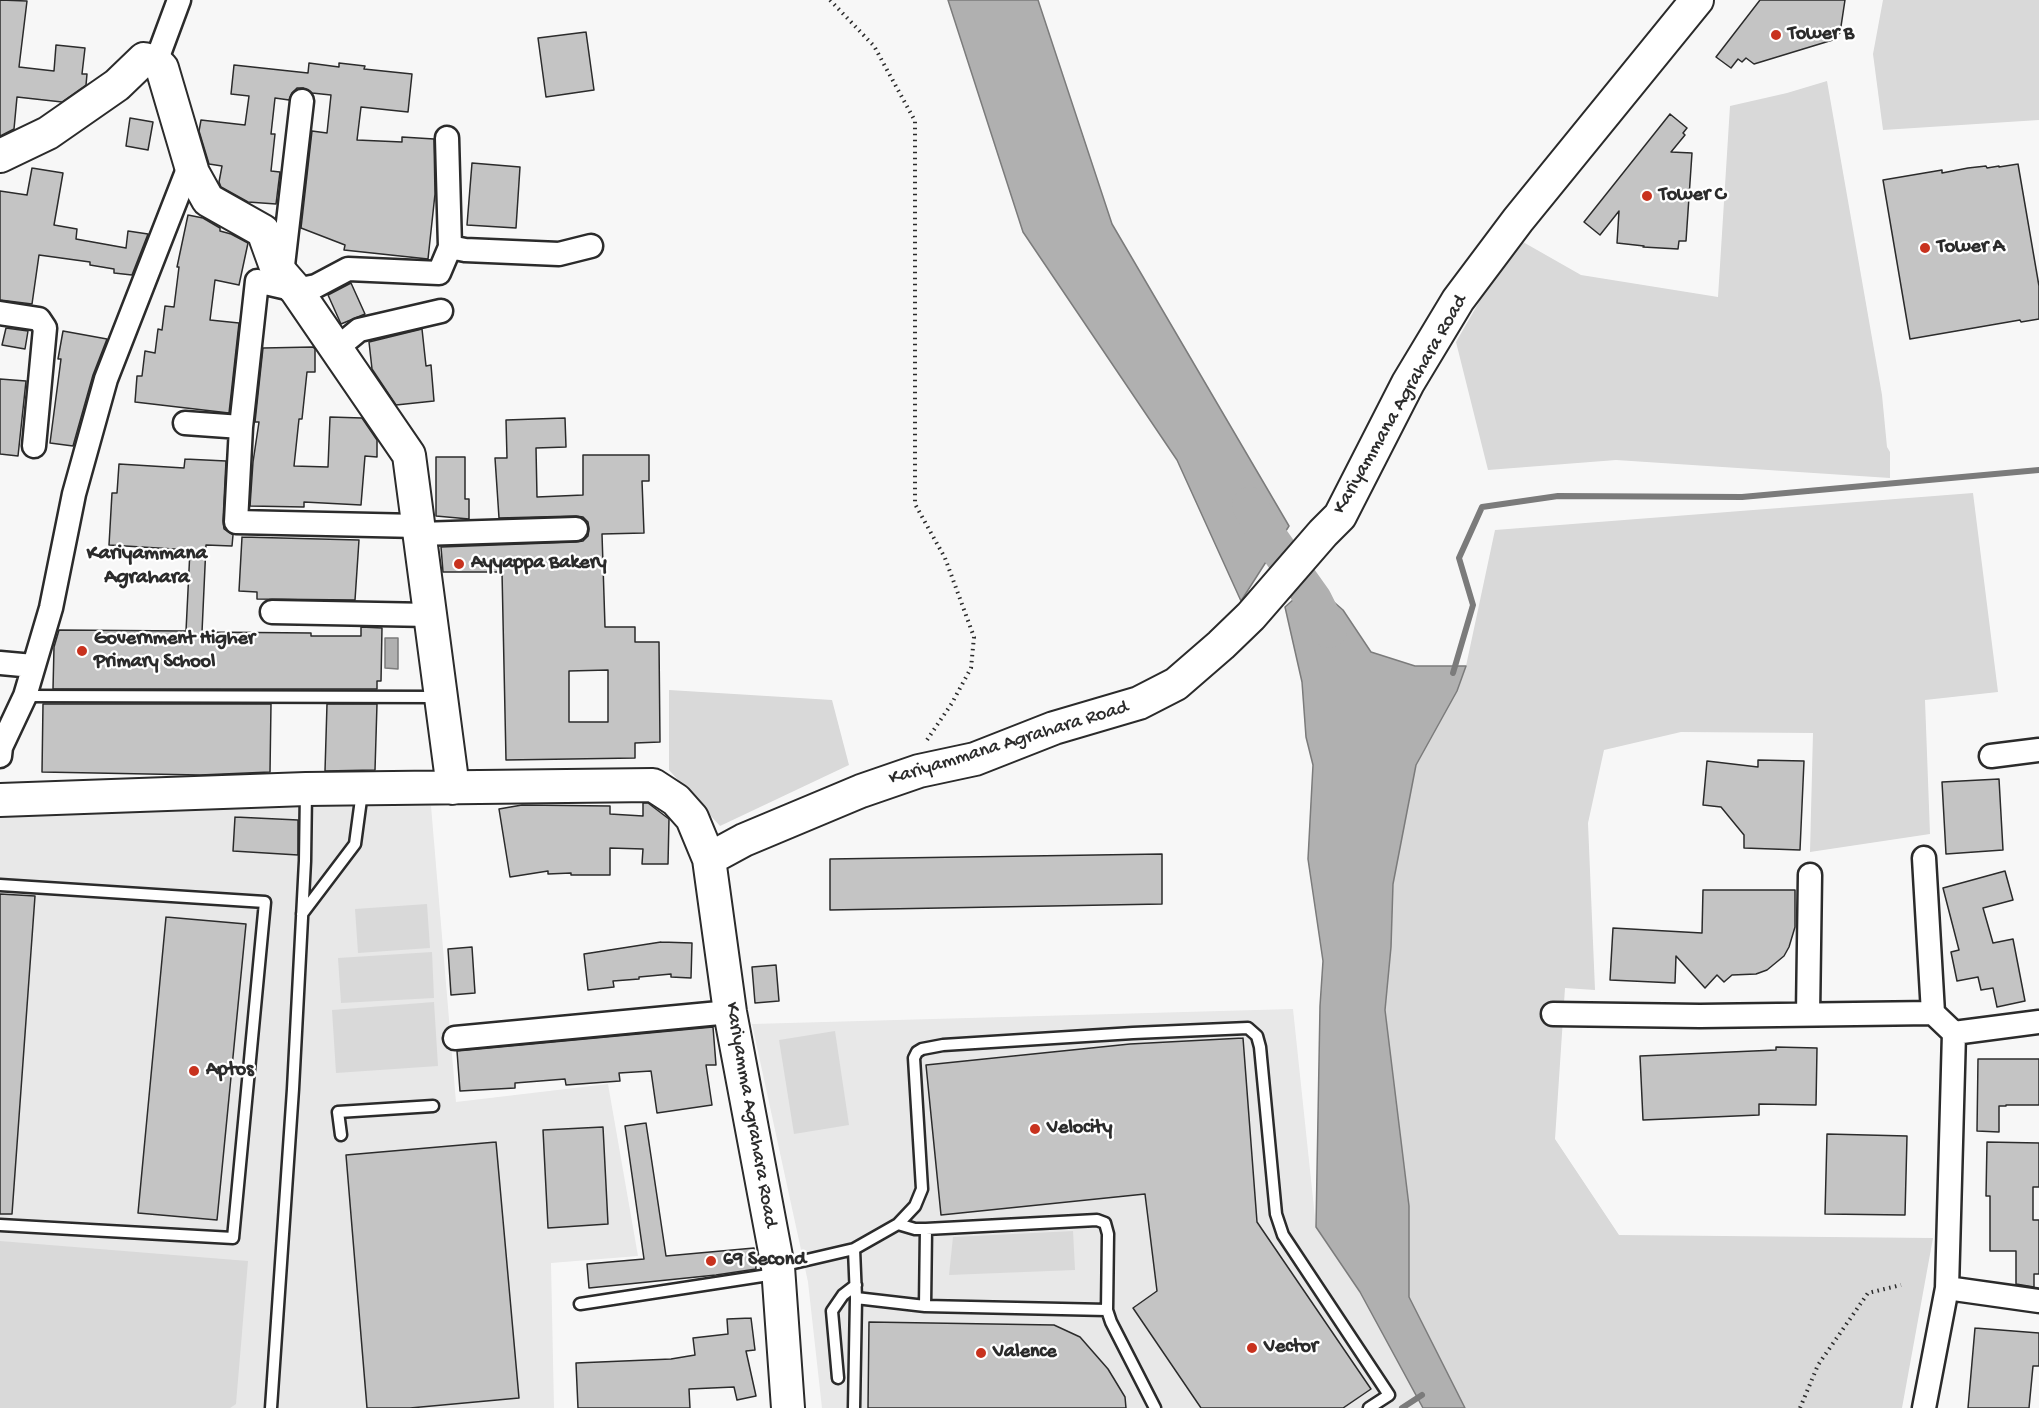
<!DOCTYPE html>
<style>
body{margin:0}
canvas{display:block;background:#f7f7f7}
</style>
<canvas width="2039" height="1408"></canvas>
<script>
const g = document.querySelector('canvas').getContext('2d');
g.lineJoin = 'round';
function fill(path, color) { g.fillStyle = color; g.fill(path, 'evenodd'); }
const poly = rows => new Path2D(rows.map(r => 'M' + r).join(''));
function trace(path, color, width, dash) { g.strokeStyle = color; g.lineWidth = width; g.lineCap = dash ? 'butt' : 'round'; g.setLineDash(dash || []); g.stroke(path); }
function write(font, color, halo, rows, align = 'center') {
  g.font = font + ' "Gochi Hand",sans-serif'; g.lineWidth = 4.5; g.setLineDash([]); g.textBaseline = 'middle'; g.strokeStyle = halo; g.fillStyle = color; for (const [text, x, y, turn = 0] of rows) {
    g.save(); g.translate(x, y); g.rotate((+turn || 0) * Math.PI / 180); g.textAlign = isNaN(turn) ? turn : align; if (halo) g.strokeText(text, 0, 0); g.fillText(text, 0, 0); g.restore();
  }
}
fill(poly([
 [431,806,456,1102,608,1084,638,1256,551,1263,554,1408,0,1408,0,810],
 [1293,1009,1316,1227,1360,1292,1423,1408,822,1408,808,1282,752,1024]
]), '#e8e8e8');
fill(poly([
 [1883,0,2039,0,2039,120,1883,130,1873,54],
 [1827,81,1882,395,1887,447,1890,452,1890,478,1616,460,1488,470,1456,342,1516,238,1581,275,1718,297,1730,106,1787,93],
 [1973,493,1998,692,1925,700,1930,834,1810,852,1813,733,1681,732,1604,750,1588,823,1595,990,1565,988,1555,1139,1619,1235,1933,1238,1902,1408,1465,1408,1409,1297,1409,1205,1385,1010,1391,947,1393,884,1416,765,1457,691,1466,666,1495,530],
 [669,690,832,700,849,765,720,826,669,770],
 [427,904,430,948,358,953,355,909],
 [432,952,434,998,341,1003,338,958],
 [434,1002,438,1066,336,1073,332,1010],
 [835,1031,849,1125,794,1134,779,1040],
 [1073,1231,1075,1270,949,1275,953,1237],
 [0,1241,248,1261,236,1404,230,1408,0,1408]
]), '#d9d9d9');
const water = poly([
 [948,0,1038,0,1112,224,1289,526,1241,601,1177,460,1023,232,948,0],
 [1312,583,1343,610,1371,652,1415,666,1466,666,1457,691,1416,765,1393,884,1391,947,1385,1010,1409,1206,1409,1297,1465,1408,1423,1408,1360,1292,1316,1227,1320,1006,1323,961,1308,859,1313,765,1306,737,1302,682,1285,607,1312,583],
 [385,638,398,638,398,669,385,668,385,638]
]);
fill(water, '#b0b0b0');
trace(water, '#7b7b7b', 1.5);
trace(poly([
 [1453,673,1473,605,1459,558,1482,507,1558,496,1742,497,2039,470],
 [1402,1408,1422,1395]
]), '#7b7b7b', 6);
trace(poly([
 [1250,505,1260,524,1314,600,1329,630]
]), '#b0b0b0', 36);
const building = poly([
 [0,0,27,1,19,67,54,71,56,45,85,48,82,74,87,74,86,85,62,102,17,97,14,129,0,136,0,0],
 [1760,0,1845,0,1840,33,1836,36,1836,39,1754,64,1746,58,1742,62,1738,59,1731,68,1716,57,1760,0],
 [586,32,594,90,546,97,538,38,586,32],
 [309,63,339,67,339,63,365,66,364,69,412,74,408,112,361,107,357,140,402,142,402,137,434,139,435,194,428,259,344,250,345,245,301,228,312,131,327,133,331,95,312,93,303,88,297,88,292,93,289,100,275,98,271,134,275,134,271,171,280,172,276,204,248,202,221,187,219,182,222,166,209,164,199,131,201,120,245,125,249,96,231,94,234,65,308,73,309,63],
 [1670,114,1687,128,1683,133,1685,135,1671,152,1692,153,1686,241,1679,241,1678,249,1643,247,1644,246,1617,243,1619,211,1600,235,1584,222,1670,114],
 [130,118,153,122,148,150,126,146,130,118],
 [472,163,520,167,516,228,467,225,472,163],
 [2018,164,2039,286,2039,319,2021,322,2020,320,1910,339,1883,180,1942,170,1942,173,1968,168,1986,166,1987,168,1999,166,1999,167,2018,164],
 [32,168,63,173,54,225,77,229,76,239,126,248,128,231,148,234,132,275,114,273,114,269,90,265,90,262,39,255,32,304,0,300,0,191,27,195,32,168],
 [188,215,203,218,220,228,220,231,231,234,248,243,239,285,215,280,210,320,239,323,229,413,135,402,137,376,142,376,145,351,155,353,158,329,162,330,165,306,174,307,179,267,177,267,188,215],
 [351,283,365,314,341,324,328,295,351,283],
 [6,328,28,331,25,349,2,345,6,328],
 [422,329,426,366,431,365,434,401,396,405,372,369,369,342,422,329],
 [63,331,107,339,93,375,73,446,50,443,61,359,58,359,63,331],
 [313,347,315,349,315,372,307,372,302,419,299,419,294,466,328,467,330,417,362,418,377,440,377,457,365,456,361,505,304,502,304,507,250,506,253,462,259,422,255,422,263,348,313,347],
 [0,379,26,381,18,456,0,454,0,379],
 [565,418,566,447,536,448,537,497,583,495,583,455,649,455,649,481,642,481,644,533,602,534,605,627,635,627,635,642,659,642,660,742,635,743,635,758,506,760,502,572,443,572,441,547,576,542,583,541,588,536,589,529,588,522,583,517,576,516,499,518,495,458,507,458,506,420,565,418],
 [608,670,608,722,569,722,569,671,608,670],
 [436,457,465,457,465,499,469,499,469,519,436,516,436,457],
 [185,459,226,461,223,521,224,529,233,535,232,546,206,545,202,632,311,633,311,636,361,636,361,627,382,628,381,681,377,681,377,689,53,689,54,647,59,630,186,631,190,550,109,545,112,493,117,493,119,464,184,468,185,459],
 [242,537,359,540,355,600,257,599,257,592,239,591,242,537],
 [43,704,271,704,270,772,200,775,42,772,43,704],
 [327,704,377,704,375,770,325,771,327,704],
 [1758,760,1804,761,1800,850,1744,848,1744,835,1721,807,1703,805,1707,761,1758,767,1758,760],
 [1999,779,2003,850,1946,854,1942,782,1999,779],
 [643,803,648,803,669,819,668,864,642,864,643,849,610,848,610,875,571,875,571,873,548,874,548,871,510,877,499,809,522,805,610,806,610,814,643,816,643,803],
 [235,817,298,820,298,855,233,851,235,817],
 [1162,854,1162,904,830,910,830,859,1162,854],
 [2005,871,2013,900,1983,908,1993,943,2013,939,2025,1001,1997,1007,1993,988,1981,990,1978,977,1957,981,1951,952,1959,950,1943,888,2005,871],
 [1703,890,1795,890,1795,927,1789,947,1784,956,1767,970,1756,974,1732,975,1724,982,1717,975,1705,988,1676,956,1675,983,1610,980,1613,928,1702,933,1703,890],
 [0,894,35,896,12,1214,0,1214,0,894],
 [166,917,246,924,217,1220,138,1213,166,917],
 [661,942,692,943,691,978,671,977,671,974,639,977,639,979,613,981,614,987,588,990,584,954,661,942],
 [472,947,475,993,451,995,448,949,472,947],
 [776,965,779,1001,755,1003,752,967,776,965],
 [713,1027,716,1065,706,1065,712,1105,657,1113,651,1071,619,1073,620,1081,566,1085,565,1079,515,1083,515,1088,460,1091,457,1051,713,1027],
 [1243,1038,1257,1222,1371,1389,1343,1408,1201,1408,1133,1308,1157,1291,1145,1194,941,1215,926,1065,1130,1044,1243,1038],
 [1776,1047,1817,1048,1816,1105,1759,1104,1759,1115,1643,1120,1640,1056,1776,1050,1776,1047],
 [1978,1059,2039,1059,2039,1105,2006,1105,2006,1106,1999,1106,1999,1132,1977,1131,1978,1059],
 [646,1123,666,1256,754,1248,756,1269,716,1275,589,1288,587,1264,644,1259,625,1126,646,1123],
 [603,1127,608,1224,548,1228,543,1130,603,1127],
 [1827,1134,1907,1136,1905,1215,1825,1214,1827,1134],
 [496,1142,519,1398,410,1408,367,1408,346,1155,496,1142],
 [1987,1142,2039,1143,2039,1187,2033,1187,2033,1220,2039,1220,2039,1274,2034,1274,2034,1287,2016,1284,2016,1251,1990,1251,1990,1196,1986,1196,1987,1142],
 [751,1318,755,1350,746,1351,756,1396,737,1400,734,1387,689,1389,690,1408,578,1408,576,1363,671,1359,695,1355,693,1338,728,1334,727,1319,751,1318],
 [869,1322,1054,1325,1080,1337,1108,1369,1125,1397,1126,1408,868,1408,869,1322],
 [1975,1328,2039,1333,2039,1366,2033,1366,2029,1408,1968,1408,1975,1328]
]);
fill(building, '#c4c4c4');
trace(building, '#2b2b2b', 1.5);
const lane = poly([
 [25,696,438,697],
 [0,885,265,902,233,1238,0,1225],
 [302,914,355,844,362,792],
 [341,1135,338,1112,433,1106],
 [898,1224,915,1229,926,1229,1097,1220,1105,1223,1108,1234,1107,1310,1111,1322,1155,1408],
 [781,1266,854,1249,898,1224,915,1206,922,1189,914,1058,917,1052,922,1049,943,1045,1133,1033,1248,1028,1257,1036,1260,1047,1276,1214,1283,1235,1389,1395,1369,1408],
 [856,1298,925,1306,1107,1310],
 [580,1304,775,1274],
 [925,1306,926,1229],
 [838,1378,832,1311,843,1295,856,1285],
 [271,1408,293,1089,305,861,306,791],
 [854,1408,856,1298,854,1249]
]);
const street = poly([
 [156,62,179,0],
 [450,247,465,250,559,254,591,246],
 [282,274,302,101],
 [0,313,39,319,45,328,34,446],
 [336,349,359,330,441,311],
 [185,423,241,427],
 [418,526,236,522,241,427,257,281,296,290,316,286,348,269,439,273,450,247,447,138],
 [420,534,576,529],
 [272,612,430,615],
 [0,663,33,666],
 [0,756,1,747,25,696,51,608,74,494,106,379,190,164],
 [1991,756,2039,750],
 [1924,858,1933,1013],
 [1553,1014,1700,1016,1933,1013,1954,1033],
 [1808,1014,1810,875],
 [455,1038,730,1012],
 [1947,1288,2039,1301],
 [1924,1408,1947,1288,1954,1033,2039,1022]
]);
const secondary = poly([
 [0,156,48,133,117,85,144,59,156,62,162,68,193,173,208,200,263,231,276,267,296,290,409,455,453,788],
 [0,800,306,789,653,785,676,800,692,818,709,859,730,1012,778,1267,788,1408],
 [709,859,744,840,861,791,919,771,975,759,1054,728,1139,703,1176,684,1221,645,1251,616,1323,533,1340,516,1408,383,1458,300,1518,220,1697,0]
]);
trace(lane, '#2b2b2b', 15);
trace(street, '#2b2b2b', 27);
trace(secondary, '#2b2b2b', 36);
trace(poly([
 [830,0,874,46,915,121,915,504,945,558,974,637,971,668,952,703,925,743],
 [1800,1408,1818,1365,1868,1293,1901,1285]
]), '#2b2b2b', 4, [1.5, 4.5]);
trace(lane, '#fff', 10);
trace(street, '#fff', 22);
trace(secondary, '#fff', 32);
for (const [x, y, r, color] of [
 [1776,35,6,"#c8321e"],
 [1647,196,6,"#c8321e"],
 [1925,248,6,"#c8321e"],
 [459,564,6,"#c8321e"],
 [82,651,6,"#c8321e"],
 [194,1071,6,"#c8321e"],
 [1035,1129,6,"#c8321e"],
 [711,1261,6,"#c8321e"],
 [1252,1348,6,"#c8321e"],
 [981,1353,6,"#c8321e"]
]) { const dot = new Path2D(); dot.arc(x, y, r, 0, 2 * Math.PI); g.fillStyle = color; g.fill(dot); trace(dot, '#fff', 2); }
write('bold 20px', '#2b2b2b', '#fff', [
 ["Tower B",1788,35],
 ["Tower C",1659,196],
 ["Tower A",1937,248],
 ["Ayyappa Bakery",471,564],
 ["Government Higher",94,640],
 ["Primary School",94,663],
 ["Aptos",206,1071],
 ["Velocity",1047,1129],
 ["69 Second",723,1261],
 ["Vector",1264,1348],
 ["Valence",993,1353]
], 'left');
write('20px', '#2b2b2b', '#fff', [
 ["Kariyammana Agrahara Road",1401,405,-60],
 ["Kariyammana Agrahara Road",1009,744,-17],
 ["Kariyamma Agrahara Road",750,1115,80]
]);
write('bold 21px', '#2b2b2b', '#fff', [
 ["Kariyammana",147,555],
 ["Agrahara",147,579]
]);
</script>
